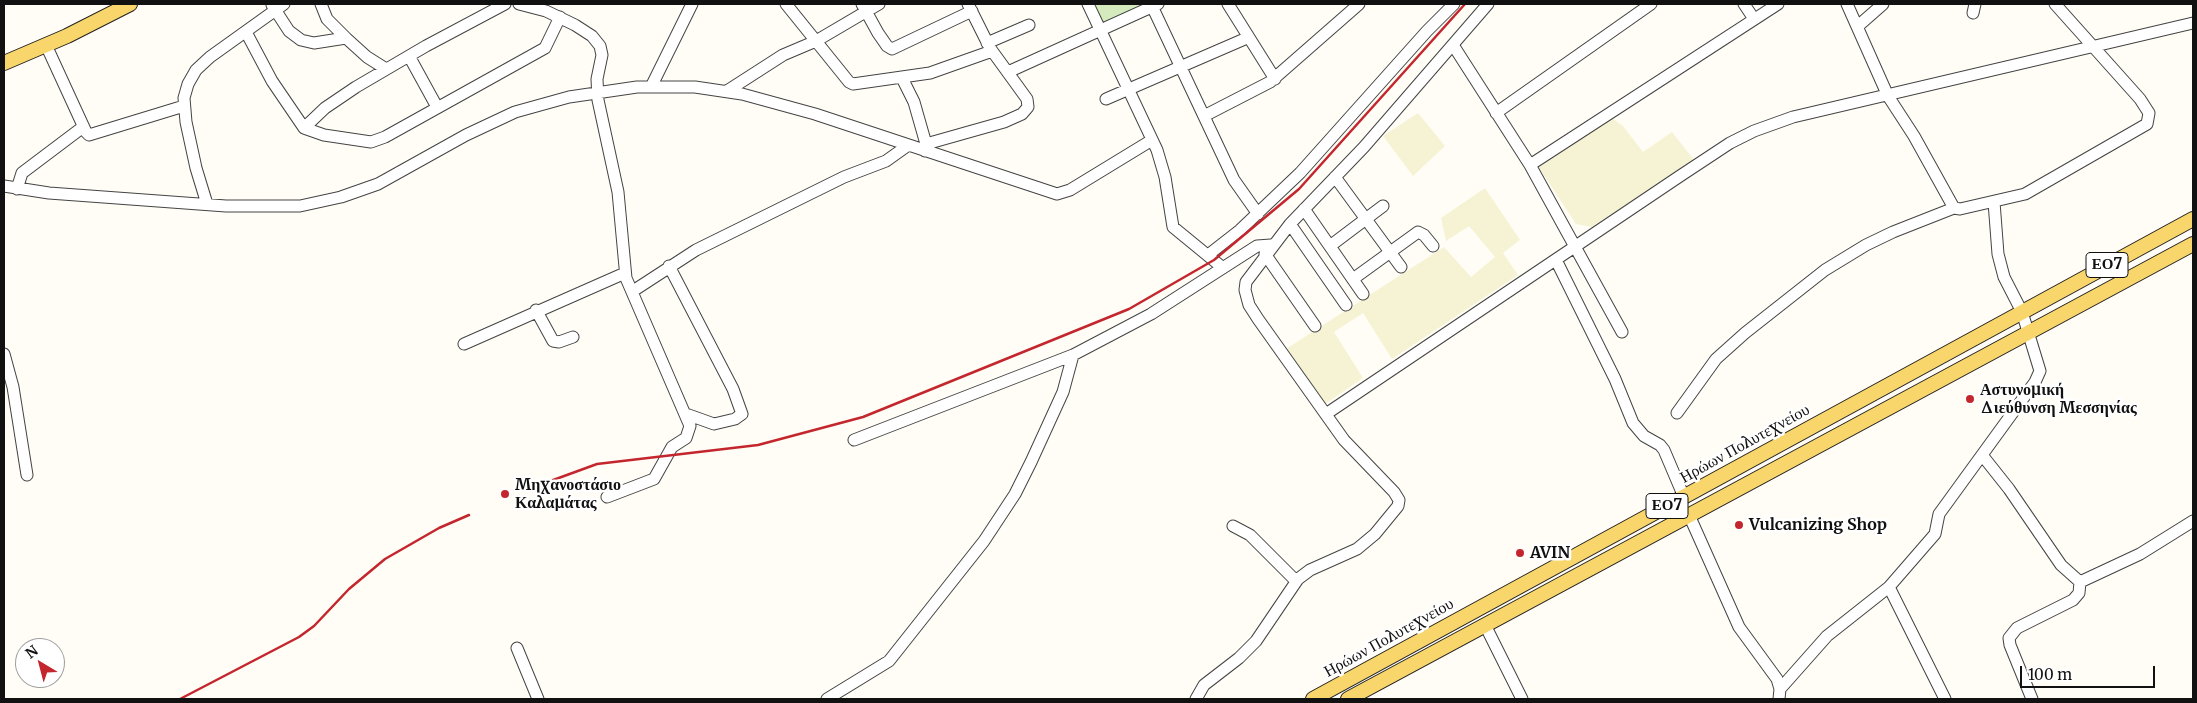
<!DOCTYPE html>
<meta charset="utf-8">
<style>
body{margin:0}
#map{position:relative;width:2197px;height:703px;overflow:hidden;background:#fffdf5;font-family:Merriweather,serif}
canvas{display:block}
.frame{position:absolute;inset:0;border:5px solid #111;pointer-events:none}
.north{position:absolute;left:15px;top:638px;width:50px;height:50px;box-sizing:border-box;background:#fff;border:1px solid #a0a0a0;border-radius:50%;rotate:323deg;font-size:14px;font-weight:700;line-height:20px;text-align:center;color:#111}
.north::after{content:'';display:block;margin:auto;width:18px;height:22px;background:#c4262e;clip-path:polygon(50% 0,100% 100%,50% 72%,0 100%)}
.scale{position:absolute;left:2020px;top:666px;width:135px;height:22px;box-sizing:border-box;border:2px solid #111;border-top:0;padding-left:6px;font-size:15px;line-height:18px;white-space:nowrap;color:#111;-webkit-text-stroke:4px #fff;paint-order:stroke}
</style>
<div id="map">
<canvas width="2197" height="703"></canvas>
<div class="frame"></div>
<div class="north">N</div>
<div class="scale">100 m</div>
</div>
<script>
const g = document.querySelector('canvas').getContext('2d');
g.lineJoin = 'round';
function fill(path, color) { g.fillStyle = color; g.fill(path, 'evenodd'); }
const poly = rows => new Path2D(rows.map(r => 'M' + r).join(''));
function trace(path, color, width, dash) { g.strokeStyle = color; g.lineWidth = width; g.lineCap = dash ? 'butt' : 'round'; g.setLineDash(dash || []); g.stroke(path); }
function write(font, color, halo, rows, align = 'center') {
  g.font = font + ' Merriweather,serif'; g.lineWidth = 5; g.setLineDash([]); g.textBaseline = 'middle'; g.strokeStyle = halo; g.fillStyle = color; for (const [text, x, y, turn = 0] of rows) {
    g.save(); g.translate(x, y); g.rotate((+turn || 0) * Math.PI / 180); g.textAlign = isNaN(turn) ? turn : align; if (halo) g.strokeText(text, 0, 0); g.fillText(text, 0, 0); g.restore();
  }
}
fill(poly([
 [1418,113,1445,146,1413,176,1383,136],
 [1612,118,1623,126,1643,152,1672,132,1694,160,1592,227,1576,224,1538,166],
 [1485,188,1520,240,1503,253,1518,275,1392,359,1363,313,1334,332,1363,378,1325,404,1286,349,1444,247,1471,277,1495,257,1469,226,1446,241,1441,218]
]), '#f6f3d4');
fill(poly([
 [1095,4,1144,4,1144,5,1103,23]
]), '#d5ebbd');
const minor = poly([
 [321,4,327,19,346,38],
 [519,4,546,11,575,25,592,36,600,46,602,55,597,79,598,100,618,192,626,278,690,426,686,438,672,447,654,479,607,497],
 [786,4,849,82,853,84,930,73,992,51],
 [862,4,878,33,887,46,892,49,972,11],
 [1088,4,1157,150,1165,177,1173,227,1223,268],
 [1151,4,1234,180,1258,214],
 [1228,4,1275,79],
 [1744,4,1754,19],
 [1847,4,1888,96,1914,136,1954,208],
 [272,5,289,31,301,40,314,43,346,38,367,57,386,69],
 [1973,13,1975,4],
 [1858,26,1883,4],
 [246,32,272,81,304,128,324,135,371,142,385,137,545,48,560,17],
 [987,43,1029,25],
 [46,45,86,132,89,135,184,106],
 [1453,45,1530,165,1622,332],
 [409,56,437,107],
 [1008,72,1158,4],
 [902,78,914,102,926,144,925,151],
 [651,87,692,4],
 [727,91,783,55,816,41,879,4],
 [1106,99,1247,38],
 [1496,113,1651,4],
 [1204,116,1270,82,1359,4],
 [304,128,325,108,356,87,426,46,505,4],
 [926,144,1004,122,1022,114,1028,107,1027,99,990,48,968,4],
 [1530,165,1778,4],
 [1335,177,1401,267],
 [4,186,49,193,226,206,300,206,341,197,378,184,466,135,515,112,569,97,637,87,695,87,742,94,815,114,1057,194,1070,190,1152,140],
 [17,189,22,173,83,127],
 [207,204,196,168,186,122,184,98,188,84,196,70,210,57,284,4],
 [1304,209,1363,294],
 [1290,224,1346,305],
 [1330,246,1383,206],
 [1265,254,1315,326],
 [1208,255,1240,230,1300,173,1427,31,1454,4],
 [1556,260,1615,379,1633,423,1644,436,1660,445,1664,450,1684,497],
 [669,266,733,389,742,414,735,419,714,424,686,414],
 [1353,279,1418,232,1424,235,1433,246],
 [633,291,696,250,844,177,886,161,907,146],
 [536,310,553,341,559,342,573,337],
 [464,344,625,273],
 [4,354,13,387,27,475],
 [1677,413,1716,359,1745,333,1825,270,1866,245,1893,232,1954,208,1960,209,2025,194,2147,124,2149,113,2140,99,2055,4],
 [1326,414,1680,176,1730,143,1754,131,1793,117,2193,23],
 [854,440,1073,355,1151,314,1257,246,1271,245],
 [1982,455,2009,489,2061,565,2080,582,2140,554,2193,521],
 [1689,515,1739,627,1777,679,1780,689,1779,699],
 [1233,526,1250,535,1296,581],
 [1889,587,1945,699],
 [1485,625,1522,699],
 [517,648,538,699],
 [1780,689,1827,636,1889,587,1935,534,1939,514,2035,382,2040,371,2022,312,2004,277,1998,254,1994,202],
 [827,699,889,661,984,541,1015,494,1031,462,1063,392,1073,355],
 [1196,699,1204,685,1239,658,1256,641,1298,579,1310,570,1357,549,1375,534,1398,506,1399,500,1394,492,1344,440,1258,319,1249,305,1245,290,1246,282,1290,224,1364,147,1488,4],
 [2032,699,2010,645,2009,638,2017,628,2073,600,2079,593,2080,582]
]);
const major = poly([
 [4,63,67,36,130,4],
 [1313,699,2193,219],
 [1348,699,2193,244]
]);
trace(minor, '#444', 13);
trace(major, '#222', 16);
trace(minor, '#fff', 11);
trace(major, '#f9d66b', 14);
trace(poly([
 [545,483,597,464,758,445,863,417,1129,309,1214,260,1299,189,1465,4],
 [180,699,299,637,314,626,349,589,385,559,439,528,469,515]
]), '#c4262e', 2.5);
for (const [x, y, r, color] of [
 [1970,399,5,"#c4262e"],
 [505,494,5,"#c4262e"],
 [1739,525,5,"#c4262e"],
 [1520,553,5,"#c4262e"]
]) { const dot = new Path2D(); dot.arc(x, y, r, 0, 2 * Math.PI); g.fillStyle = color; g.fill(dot); trace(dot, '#fff', 2); }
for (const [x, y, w] of [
 [2107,265,42],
 [1667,506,42]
]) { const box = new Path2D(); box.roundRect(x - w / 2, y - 12.5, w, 25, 4); g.fillStyle = '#fff'; g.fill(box); trace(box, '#111', 1); }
write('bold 15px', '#111', null, [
 ["ΕΟ7",2107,265],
 ["ΕΟ7",1667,506]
]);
write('bold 16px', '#111', '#fff', [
 ["Αστυνομική",1980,390],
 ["Διεύθυνση Μεσσηνίας",1980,408],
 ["Μηχανοστάσιο",515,485],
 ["Καλαμάτας",515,503],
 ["Vulcanizing Shop",1749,525],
 ["AVIN",1530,553]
], 'left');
write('16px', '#111', '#fff', [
 ["Ηρώων Πολυτεχνείου",1745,444,-29],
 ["Ηρώων Πολυτεχνείου",1389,638,-29]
]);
</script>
